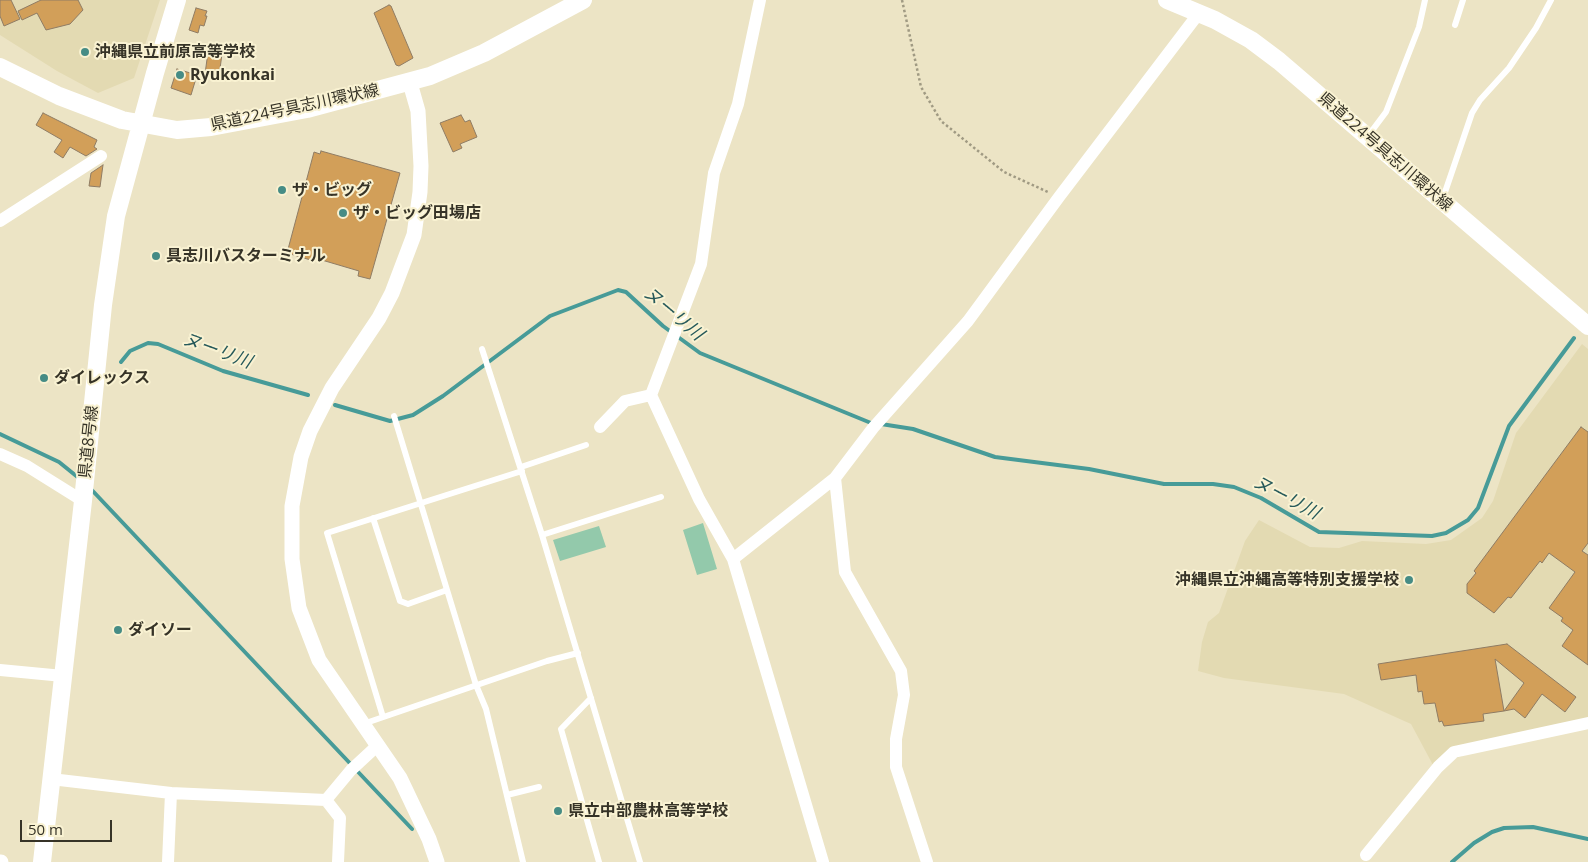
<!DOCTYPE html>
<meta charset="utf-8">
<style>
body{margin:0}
#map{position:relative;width:1588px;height:862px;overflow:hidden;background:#ece4c5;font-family:"Open Sans",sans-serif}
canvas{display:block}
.scale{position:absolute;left:20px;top:820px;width:92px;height:22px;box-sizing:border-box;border:2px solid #363327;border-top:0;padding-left:6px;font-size:15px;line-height:18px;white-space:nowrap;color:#363327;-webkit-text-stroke:4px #f9f2d2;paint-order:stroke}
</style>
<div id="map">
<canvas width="1588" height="862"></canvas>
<div class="scale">50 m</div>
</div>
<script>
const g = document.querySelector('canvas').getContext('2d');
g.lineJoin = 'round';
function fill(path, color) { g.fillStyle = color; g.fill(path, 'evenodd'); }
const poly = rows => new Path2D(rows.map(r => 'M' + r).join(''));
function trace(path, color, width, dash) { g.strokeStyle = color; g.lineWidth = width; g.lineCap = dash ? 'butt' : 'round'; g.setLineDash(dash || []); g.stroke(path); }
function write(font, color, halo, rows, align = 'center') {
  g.font = font + ' "Open Sans","Noto Sans JP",sans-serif'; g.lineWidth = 4; g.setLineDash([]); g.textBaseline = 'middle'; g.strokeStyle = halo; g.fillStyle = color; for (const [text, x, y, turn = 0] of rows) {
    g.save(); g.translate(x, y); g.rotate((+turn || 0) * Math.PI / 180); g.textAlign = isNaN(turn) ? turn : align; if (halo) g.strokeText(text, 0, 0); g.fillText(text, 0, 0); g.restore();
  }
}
fill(poly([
 [0,0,160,0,134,78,98,93,57,71,0,35],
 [1582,344,1588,349,1588,718,1433,765,1411,724,1344,694,1224,678,1198,671,1202,642,1208,622,1219,613,1245,541,1259,520,1310,547,1339,548,1362,541,1426,544,1451,540,1482,518,1493,501,1516,433]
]), '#e3dab2');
fill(poly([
 [703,523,717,569,697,575,683,530],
 [599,526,606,547,560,561,553,540]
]), '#93c9ab');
trace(poly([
 [121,362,130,351,148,343,158,344,223,371,308,395],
 [335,405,390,421,413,415,443,396,550,316,618,290,626,292,663,326,700,353,871,423],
 [881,424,913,429,995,457,1089,469,1164,484,1213,484,1234,487,1261,498,1319,532,1432,536,1446,533,1468,520,1478,508,1509,426,1574,338],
 [0,434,59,462,80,479],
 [89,487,412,829],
 [1452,862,1474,843,1492,832,1504,828,1533,827,1588,839]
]), '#479b98', 4);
const building = poly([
 [0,0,11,0,20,19,4,26,0,16,0,0],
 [41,0,78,0,83,10,70,24,46,30,37,13,22,20,18,11,41,0],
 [389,5,391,6,413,58,399,66,396,65,374,13,389,5],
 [196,8,207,11,205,16,207,16,204,26,200,25,198,33,189,30,196,8],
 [208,52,222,54,219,76,205,74,208,52],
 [177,69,197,75,191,95,171,88,177,69],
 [43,113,97,140,94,147,97,149,86,156,70,147,63,158,54,152,62,140,36,125,43,113],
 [461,115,465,122,470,120,477,137,460,144,462,148,453,152,440,123,461,115],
 [321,151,400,173,370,279,358,276,359,271,315,258,314,261,287,253,314,152,320,154,321,151],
 [103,165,100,187,89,186,91,173,103,165],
 [1581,427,1588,432,1588,543,1582,551,1588,555,1588,665,1562,646,1573,630,1561,621,1563,618,1549,608,1575,572,1549,553,1542,563,1540,561,1511,598,1508,597,1494,613,1467,593,1467,584,1476,573,1474,571,1581,427],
 [1507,644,1576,697,1565,712,1542,694,1525,718,1514,709,1504,711,1524,683,1495,659,1504,711,1483,714,1484,721,1444,726,1442,721,1439,722,1435,703,1424,704,1422,691,1418,692,1416,675,1381,680,1378,664,1507,644]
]);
fill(building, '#d29f59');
trace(building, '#8f7c64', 1);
trace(poly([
 [902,0,921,87,941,121,1004,172,1048,192]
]), '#a09a83', 2.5, [2.5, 2.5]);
trace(poly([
 [1455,25,1463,0],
 [1368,136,1386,112,1419,27,1425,0],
 [1443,198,1472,113,1480,100,1509,68,1536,28,1551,0],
 [482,349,542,535,640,862],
 [394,416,476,685,486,709,523,862],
 [521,467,586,445],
 [373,518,400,601,408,604,447,590],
 [542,535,661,497],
 [591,698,561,729,599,862],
 [383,717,327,533,522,471],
 [363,724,547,661,578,653],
 [507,795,539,787]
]), '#fff', 6);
trace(poly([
 [760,0,738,104,714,173,701,264,651,395,699,499,733,559,823,862],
 [0,221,101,156],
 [600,427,625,401,651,395],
 [0,454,27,466,83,501],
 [835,478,845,572,901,671,904,695,896,739,896,767,927,862],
 [733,559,835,478,873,428,968,321,1059,197,1199,13],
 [0,670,63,676],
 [51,779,171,793],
 [326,800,340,818,338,862],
 [1366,855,1438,767,1454,752,1588,723],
 [168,862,171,793,326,800,351,770,378,745]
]), '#fff', 12);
trace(poly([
 [410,83,418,111,421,166,420,192,414,235,392,293,379,318,332,388,310,431,301,457,292,506,292,559,299,608,319,660,400,778,429,839,437,862],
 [0,862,1,862]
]), '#fff', 15);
trace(poly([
 [1167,0,1215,20,1251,40,1279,61,1588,326],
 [0,67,59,96,122,120,177,130,211,127,307,109,430,76,484,53,583,0],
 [42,862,83,501,103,305,116,216,155,73,177,0]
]), '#fff', 18);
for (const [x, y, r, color] of [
 [85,52,5,"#468c85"],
 [180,75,5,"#468c85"],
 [282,190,5,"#468c85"],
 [343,213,5,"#468c85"],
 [156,256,5,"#468c85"],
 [44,378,5,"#468c85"],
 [1409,580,5,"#468c85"],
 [118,630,5,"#468c85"],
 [558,811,5,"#468c85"]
]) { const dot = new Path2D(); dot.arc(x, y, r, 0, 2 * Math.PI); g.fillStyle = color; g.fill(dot); trace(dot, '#f9f2d2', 2); }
write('bold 16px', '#363327', '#f9f2d2', [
 ["沖縄県立前原高等学校",95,52],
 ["Ryukonkai",190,75],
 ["ザ・ビッグ",292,190],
 ["ザ・ビッグ田場店",353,213],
 ["具志川バスターミナル",166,256],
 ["ダイレックス",54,378],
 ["沖縄県立沖縄高等特別支援学校",1399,580,"right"],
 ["ダイソー",128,630],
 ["県立中部農林高等学校",568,811]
], 'left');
write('16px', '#363327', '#f9f2d2', [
 ["県道224号具志川環状線",295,108,-12],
 ["県道224号具志川環状線",1385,152,41],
 ["県道8号線",89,442,-84]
]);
write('italic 18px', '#26595a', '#f9f2d2', [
 ["ヌーリ川",673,314,40],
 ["ヌーリ川",217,351,20],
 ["ヌーリ川",1286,498,28]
]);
</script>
